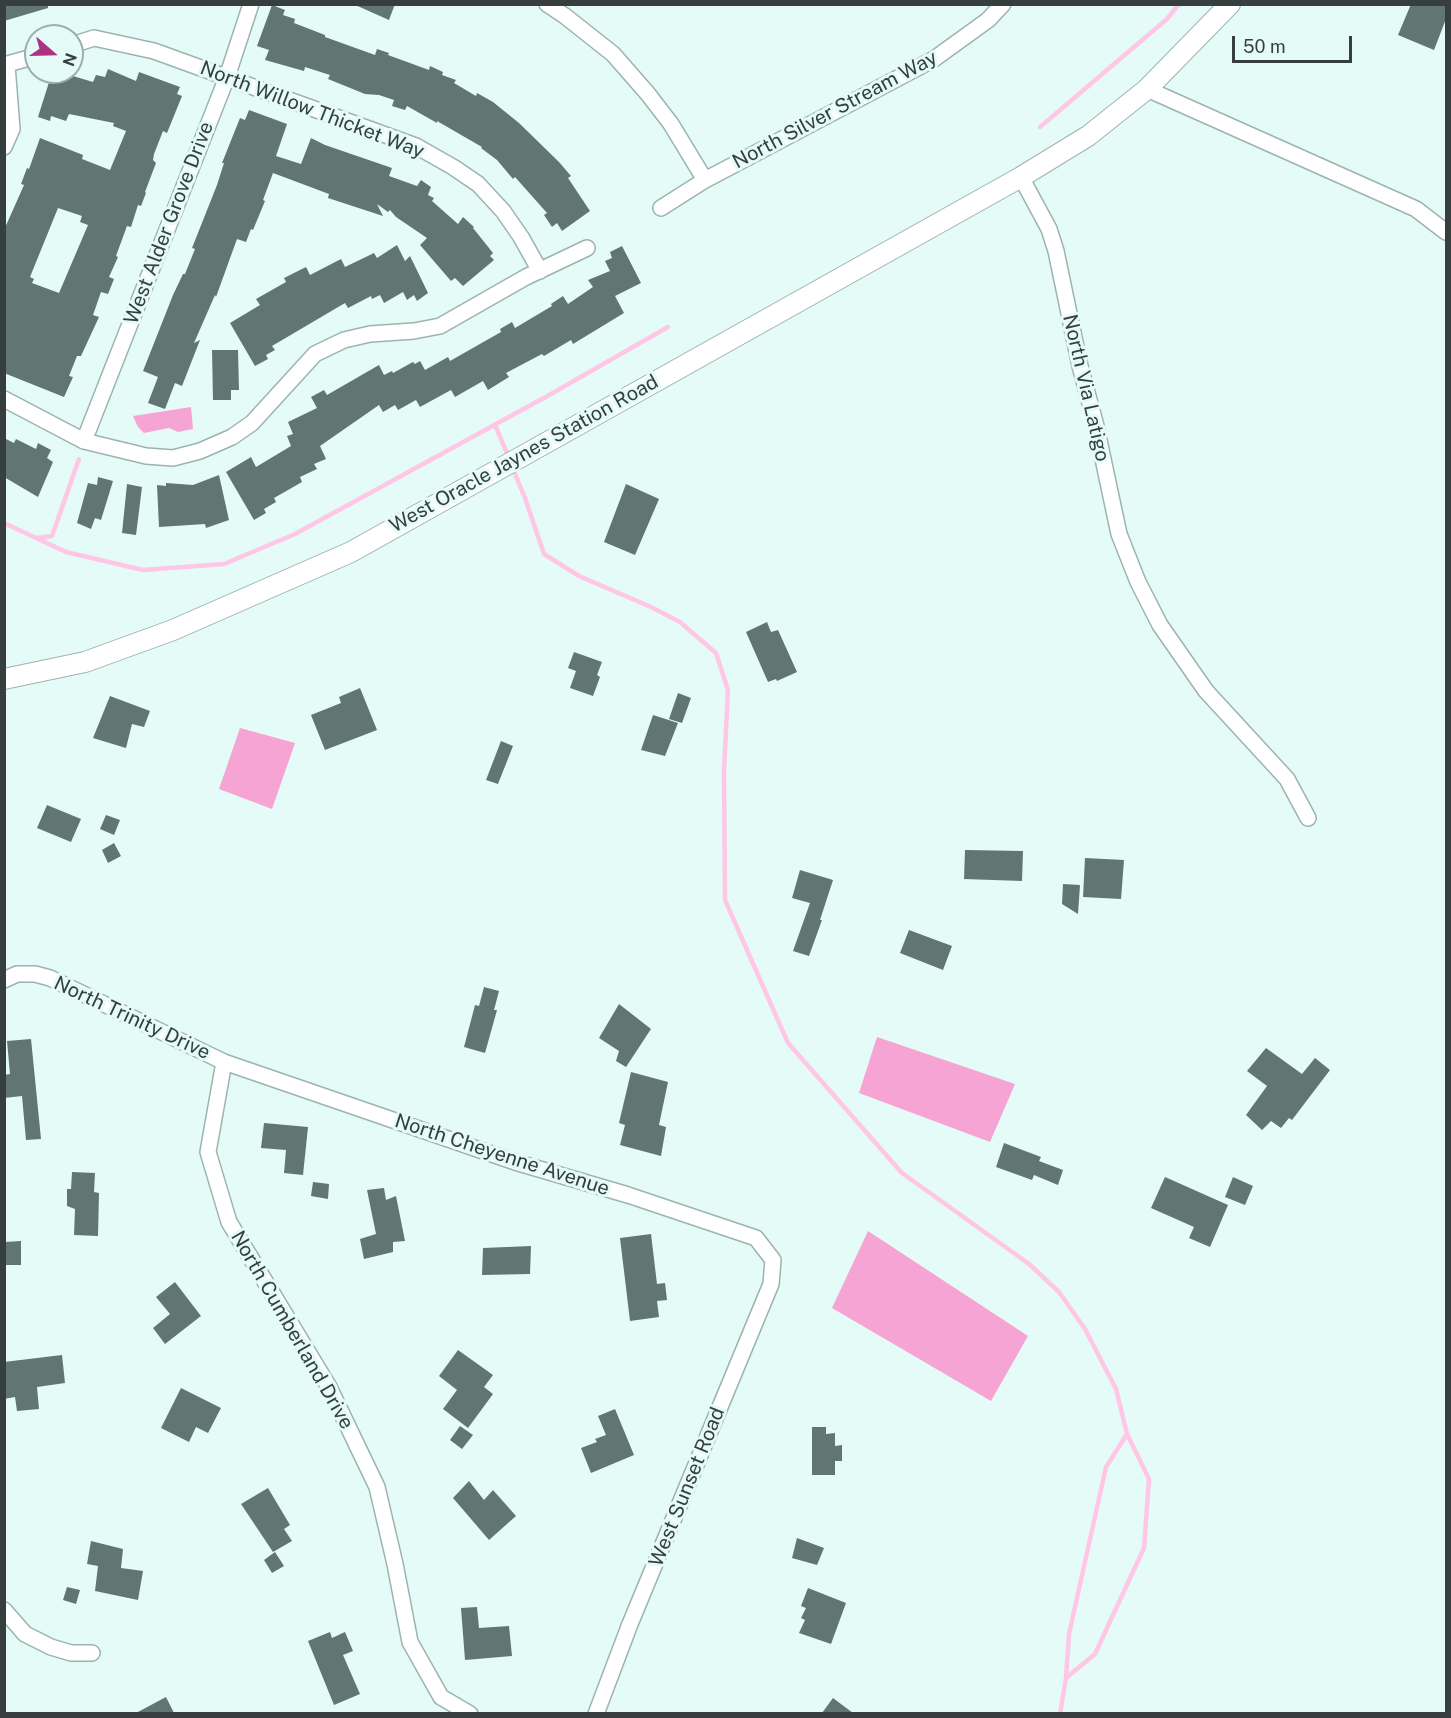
<!DOCTYPE html>
<style>
body{margin:0}
#map{position:relative;width:1451px;height:1718px;overflow:hidden;background:#e4fbf7;font-family:"Public Sans",sans-serif}
canvas{display:block}
.frame{position:absolute;inset:0;border:6px solid #363f3d;pointer-events:none}
.north{position:absolute;left:24px;top:24px;width:60px;height:60px;box-sizing:border-box;background:#e4fbf7;border:2px solid #9eb0ad;border-radius:50%;rotate:110deg;font-size:16px;font-weight:700;line-height:24px;text-align:center;color:#363f3d}
.north::after{content:'';display:block;margin:auto;width:21px;height:27px;background:#ae3284;clip-path:polygon(50% 0,100% 100%,50% 72%,0 100%)}
.scale{position:absolute;left:1232px;top:36px;width:120px;height:27px;box-sizing:border-box;border:3px solid #363f3d;border-top:0;padding-left:8px;font-size:18px;line-height:21px;white-space:nowrap;color:#363f3d;-webkit-text-stroke:4px #e4fbf7;paint-order:stroke}
</style>
<div id="map">
<canvas width="1451" height="1718"></canvas>
<div class="frame"></div>
<div class="north">N</div>
<div class="scale">50 m</div>
</div>
<script>
const g = document.querySelector('canvas').getContext('2d');
g.lineJoin = 'round';
function fill(path, color) { g.fillStyle = color; g.fill(path, 'evenodd'); }
const poly = rows => new Path2D(rows.map(r => 'M' + r).join(''));
function trace(path, color, width, dash) { g.strokeStyle = color; g.lineWidth = width; g.lineCap = dash ? 'butt' : 'round'; g.setLineDash(dash || []); g.stroke(path); }
function write(font, color, halo, rows, align = 'center') {
  g.font = font + ' "Public Sans",sans-serif'; g.lineWidth = 6; g.setLineDash([]); g.textBaseline = 'middle'; g.strokeStyle = halo; g.fillStyle = color; for (const [text, x, y, turn = 0] of rows) {
    g.save(); g.translate(x, y); g.rotate((+turn || 0) * Math.PI / 180); g.textAlign = isNaN(turn) ? turn : align; if (halo) g.strokeText(text, 0, 0); g.fillText(text, 0, 0); g.restore();
  }
}
fill(poly([
 [191,407,193,429,178,432,169,428,144,433,138,427,133,416],
 [240,728,295,743,272,809,219,789],
 [877,1037,1015,1084,990,1142,859,1093],
 [868,1231,1028,1336,991,1401,832,1308]
]), '#f6a4d4');
trace(poly([
 [1040,127,1167,19,1179,4],
 [495,425,509,458],
 [513,469,525,498,544,554,579,576,651,607,680,622,716,653,728,690,724,770,725,900,788,1043,902,1173,1029,1264,1059,1292,1085,1329,1116,1389,1127,1434,1149,1479,1144,1548,1095,1654,1066,1678,1060,1714],
 [4,523,66,552,143,570,224,564,295,534,551,394,668,327],
 [37,538,52,536,79,459],
 [1066,1678,1069,1634,1106,1467,1127,1434]
]), '#ffc6e6', 4.5);
fill(poly([
 [4,4,48,4,48,8,4,21],
 [353,4,395,4,389,20],
 [1411,4,1446,4,1446,19,1434,50,1398,35],
 [272,5,285,10,283,15,295,19,294,23,325,35,325,37,375,55,377,49,389,53,388,55,429,70,430,66,443,72,442,75,456,80,454,83,476,96,477,93,493,102,519,123,559,162,571,176,568,178,590,211,562,231,557,223,552,227,544,215,547,213,515,177,513,179,497,160,481,148,482,147,437,121,437,123,407,106,405,110,392,106,394,100,379,95,365,94,328,79,330,75,305,67,304,71,265,60,269,50,257,46],
 [108,69,136,81,139,72,180,87,177,94,182,96,167,133,163,131,154,154,153,160,156,163,145,192,146,193,141,206,138,205,131,227,127,226,116,256,118,257,109,277,114,279,108,294,101,292,93,315,99,317,81,356,77,356,69,376,73,377,64,397,4,373,4,230,24,185,21,184,27,168,29,169,40,138,83,155,82,159,110,170,126,131,113,126,114,123,69,114,66,121,51,116,50,121,38,117,50,79,61,82,63,73,93,82,96,75,105,77],
 [58,208,82,216,80,222,88,225,59,293,32,283,34,279,30,277],
 [249,110,287,124,276,156,301,164,311,138,325,145,392,168,389,176,417,186,421,180,431,187,428,195,434,198,432,201,458,224,463,217,474,227,473,228,493,253,490,256,494,260,463,286,455,278,451,281,420,245,427,238,396,217,390,210,388,212,377,204,383,216,328,198,329,194,273,173,263,200,265,201,253,230,251,229,246,242,237,239,216,297,215,295,194,343,200,340,182,386,175,383,165,409,148,403,158,377,143,371,173,295,183,274,185,274,195,249,192,248,217,185,224,163,222,163,240,118,245,120],
 [397,245,405,261,410,256,428,293,417,301,414,295,407,300,403,292,384,303,380,295,372,299,371,296,348,308,345,303,272,346,275,350,266,355,268,359,255,366,230,323,260,305,256,299,286,282,284,278,306,267,310,275,341,259,345,267,374,253,377,258],
 [622,246,641,283,615,296,624,313,573,344,571,340,544,356,542,354,506,373,509,377,488,390,483,381,455,397,451,390,420,407,416,400,398,410,395,405,383,412,379,405,320,446,326,459,314,464,317,469,300,477,302,482,274,498,276,502,264,509,266,513,254,520,226,472,251,457,256,467,291,446,287,436,293,434,288,422,317,408,311,397,324,390,327,395,379,365,384,375,392,371,393,373,413,362,415,364,420,361,425,370,448,357,450,361,501,332,500,329,512,322,515,328,552,306,551,304,563,296,568,304,593,287,588,280,610,271,605,261,612,258,610,252],
 [212,350,238,350,239,390,231,390,231,400,213,400],
 [4,438,14,443,16,439,36,449,38,443,51,450,47,458,53,462,38,497,4,477],
 [219,475,229,520,206,528,205,524,159,527,157,485,166,486,166,483,193,485],
 [98,477,113,481,101,520,95,518,91,529,77,523,88,483,97,485],
 [127,484,142,487,136,535,122,533],
 [626,484,659,499,635,555,604,542],
 [767,622,771,632,778,630,797,672,777,681,776,679,768,682,746,632],
 [574,652,602,662,597,675,600,677,593,696,570,688,576,671,568,668],
 [360,688,377,730,325,750,311,715,341,703,339,697],
 [678,693,691,698,682,723,669,719],
 [110,696,150,711,144,727,132,724,126,748,93,738],
 [653,715,678,723,665,756,641,750],
 [501,741,513,746,498,784,486,780],
 [47,805,81,819,71,842,37,828],
 [106,815,120,820,114,835,100,829],
 [114,843,121,856,108,863,102,850],
 [965,850,1023,851,1022,881,964,879],
 [1085,858,1124,860,1121,899,1083,897],
 [800,870,833,880,820,920,822,920,809,956,793,951,810,903,792,898],
 [1063,884,1080,885,1078,914,1062,904],
 [909,930,952,946,943,970,900,953],
 [484,987,499,991,494,1010,497,1010,485,1053,464,1047,475,1005,479,1006],
 [619,1004,651,1029,626,1067,616,1061,619,1051,599,1038],
 [31,1039,41,1139,26,1140,22,1096,4,1098,4,1075,10,1074,7,1041],
 [1266,1048,1302,1074,1315,1058,1330,1070,1292,1120,1289,1118,1281,1128,1271,1121,1262,1130,1246,1115,1267,1086,1247,1071],
 [631,1072,668,1082,659,1125,666,1127,661,1156,620,1145,625,1125,619,1123],
 [264,1123,308,1127,303,1175,284,1173,286,1150,261,1148],
 [1004,1143,1041,1157,1039,1161,1063,1170,1058,1185,1034,1175,1032,1180,996,1167],
 [72,1172,95,1173,94,1192,99,1193,98,1236,74,1235,75,1209,67,1206,67,1189,71,1189],
 [1165,1177,1228,1205,1210,1247,1189,1238,1194,1227,1151,1208],
 [1233,1177,1253,1186,1245,1205,1225,1197],
 [313,1182,329,1184,328,1199,311,1196],
 [384,1188,386,1200,396,1196,405,1241,393,1242,393,1252,364,1259,360,1239,376,1234,367,1190],
 [651,1234,657,1284,665,1283,667,1300,657,1301,659,1317,630,1321,620,1238],
 [21,1241,21,1265,4,1265,4,1242],
 [531,1246,530,1274,482,1275,483,1248],
 [175,1282,201,1316,165,1344,153,1328,170,1314,156,1297],
 [458,1350,493,1375,484,1387,493,1394,468,1428,443,1409,457,1390,439,1376],
 [62,1355,65,1383,37,1387,39,1409,17,1411,15,1397,4,1399,4,1362],
 [181,1388,221,1408,208,1433,196,1427,189,1442,161,1428],
 [615,1409,634,1455,591,1473,581,1448,597,1442,595,1439,606,1435,598,1416],
 [460,1426,473,1435,462,1449,450,1440],
 [812,1427,826,1427,826,1434,835,1433,835,1446,842,1445,842,1461,835,1461,835,1475,812,1475],
 [469,1481,484,1500,493,1490,516,1516,489,1540,453,1498],
 [268,1488,290,1525,284,1529,292,1541,273,1552,241,1504],
 [797,1538,824,1548,817,1565,792,1558],
 [91,1541,123,1549,121,1568,143,1571,138,1600,95,1591,98,1566,87,1564],
 [275,1552,284,1566,272,1573,264,1560],
 [67,1587,80,1590,76,1604,63,1600],
 [808,1588,846,1603,831,1644,799,1633,805,1620,801,1618,806,1608,801,1606],
 [477,1607,479,1628,509,1626,512,1656,465,1660,461,1608],
 [330,1632,332,1638,345,1632,353,1651,343,1655,360,1694,334,1705,308,1641],
 [166,1697,174,1713,136,1713],
 [833,1698,853,1713,822,1713]
]), '#617672');
const minor = poly([
 [547,4,565,16,613,54,648,94,671,124,705,180],
 [72,45,94,38,154,51,416,146,453,167,478,184,503,211,521,237,540,271],
 [4,65,36,56],
 [1147,89,1416,209,1446,232],
 [4,147,12,129,7,65],
 [1021,177,1049,229,1056,251,1080,366,1096,426,1119,534,1138,582,1160,625,1206,691,1287,779,1308,818],
 [661,208,705,180,934,59,988,20,1003,4],
 [4,399,84,441,146,456,173,458,200,451,232,437,252,423,315,354,344,340,370,334,414,331,440,326,526,277,587,248],
 [84,441,227,77,251,4],
 [4,980,17,974,35,974,50,978,224,1062,515,1162,628,1195,756,1238,773,1260,771,1284,630,1624,596,1714],
 [224,1062,208,1152,229,1222,329,1387,377,1487,395,1564,410,1642,441,1697,470,1714],
 [4,1610,25,1634,51,1647,71,1653,92,1653]
]);
const tertiary = poly([
 [4,679,85,662,173,630,351,552,1021,177,1088,136,1147,89,1230,4]
]);
trace(minor, '#9db3af', 18);
trace(tertiary, '#9db3af', 22);
trace(minor, '#fff', 15);
trace(tertiary, '#fff', 20);
write('20px', '#363f3d', '#e4fbf7', [
 ["North Willow Thicket Way",312,110,21],
 ["North Silver Stream Way",835,110,-28],
 ["West Alder Grove Drive",169,223,-69],
 ["North Via Latigo",1086,388,77],
 ["West Oracle Jaynes Station Road",524,454,-29],
 ["North Trinity Drive",132,1018,25],
 ["North Cheyenne Avenue",502,1155,18],
 ["North Cumberland Drive",292,1330,60],
 ["West Sunset Road",687,1487,-68]
]);
</script>
